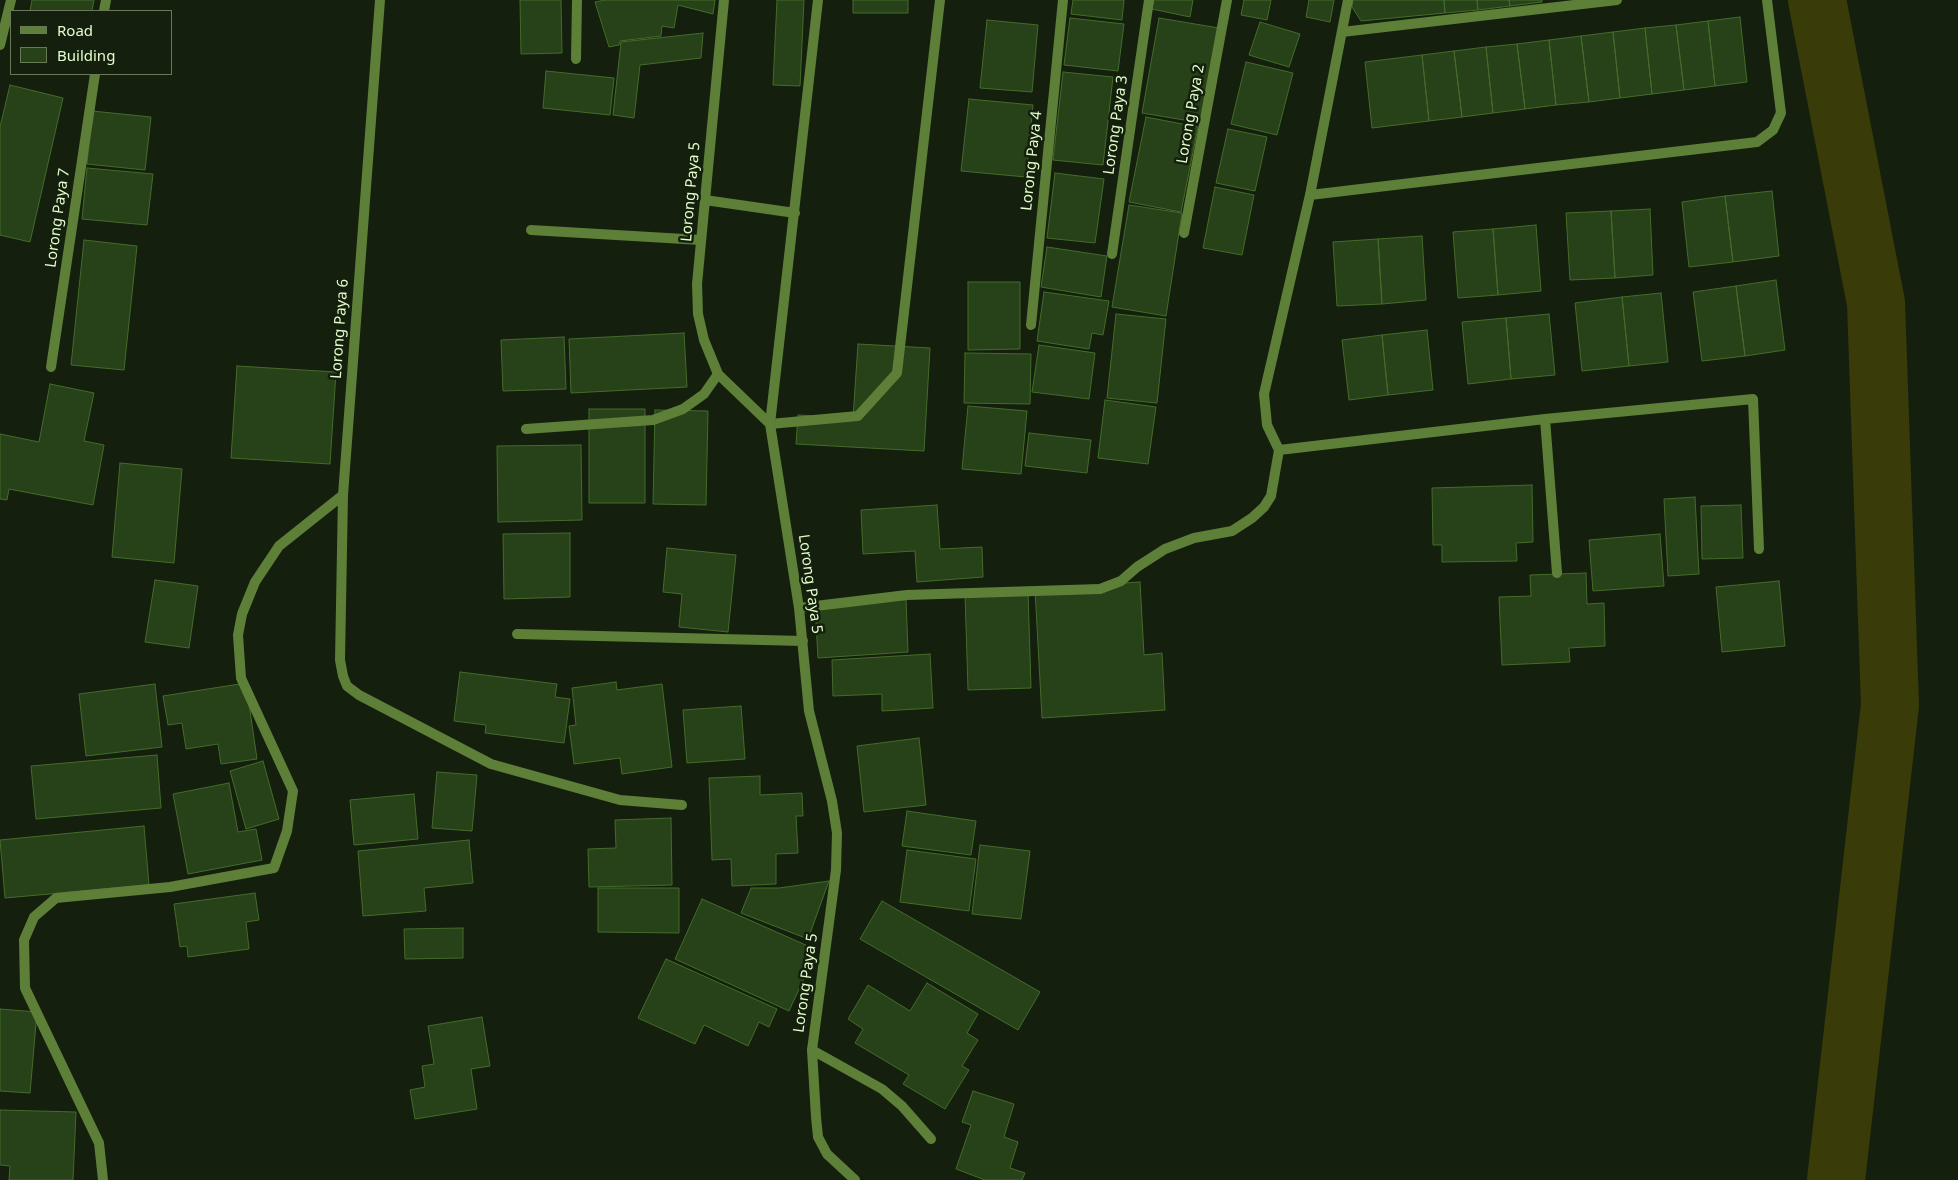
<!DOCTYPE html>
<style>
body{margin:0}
#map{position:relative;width:1958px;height:1180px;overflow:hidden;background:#14200d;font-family:"Noto Sans",sans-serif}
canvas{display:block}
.legend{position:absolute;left:10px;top:10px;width:162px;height:65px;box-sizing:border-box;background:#14200d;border:1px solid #677959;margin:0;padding:6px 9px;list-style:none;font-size:15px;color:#e3fecc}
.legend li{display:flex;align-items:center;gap:10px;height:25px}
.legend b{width:25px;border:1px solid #677959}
</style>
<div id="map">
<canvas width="1958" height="1180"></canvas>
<ul class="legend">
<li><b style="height:6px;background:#5d7f38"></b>Road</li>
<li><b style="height:14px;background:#274119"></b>Building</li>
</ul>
</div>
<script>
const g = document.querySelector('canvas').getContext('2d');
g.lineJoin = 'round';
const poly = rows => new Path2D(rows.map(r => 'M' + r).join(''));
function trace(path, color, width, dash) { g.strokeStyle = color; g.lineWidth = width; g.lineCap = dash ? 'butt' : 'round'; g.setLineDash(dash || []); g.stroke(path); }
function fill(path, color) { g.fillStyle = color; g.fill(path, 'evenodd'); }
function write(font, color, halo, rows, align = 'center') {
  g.font = font + ' "Noto Sans",sans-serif'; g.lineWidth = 5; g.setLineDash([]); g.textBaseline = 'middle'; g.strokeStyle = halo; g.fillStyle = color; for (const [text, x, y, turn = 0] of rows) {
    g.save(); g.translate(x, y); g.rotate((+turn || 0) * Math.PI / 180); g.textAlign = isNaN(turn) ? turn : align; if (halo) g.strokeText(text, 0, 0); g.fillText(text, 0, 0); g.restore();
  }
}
trace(poly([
 [1817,0,1876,303,1890,705,1836,1180]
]), '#393c09', 58);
const building = poly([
 [32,0,94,0,92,11,30,11,32,0],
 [520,0,561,0,562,53,521,54,520,0],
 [605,0,715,0,713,14,678,5,674,28,662,26,661,36,620,41,619,45,609,47,595,2,605,0],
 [777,0,804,0,800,86,773,85,777,0],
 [853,0,908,0,908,13,853,13,853,0],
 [1073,0,1124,0,1122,20,1071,14,1073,0],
 [1154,0,1193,0,1190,17,1152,9,1154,0],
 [1244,0,1271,0,1267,20,1241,15,1244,0],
 [1309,0,1334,0,1330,22,1306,17,1309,0],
 [1353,0,1444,0,1445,13,1361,21,1352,7,1353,0],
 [1444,0,1477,0,1478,10,1445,13,1444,0],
 [1477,0,1509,0,1510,6,1478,10,1477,0],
 [1509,0,1542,0,1542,2,1510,6,1509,0],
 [1740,17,1747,82,1715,86,1708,21,1740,17],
 [1070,18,1124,24,1118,71,1064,65,1070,18],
 [1159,18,1219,28,1202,123,1142,113,1159,18],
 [987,20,1038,25,1032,92,980,88,987,20],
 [1708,21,1715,86,1684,90,1676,25,1708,21],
 [1260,22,1300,34,1289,67,1249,55,1260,22],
 [1676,25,1684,90,1652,94,1645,28,1676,25],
 [1645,28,1652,94,1620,98,1613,32,1645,28],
 [1613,32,1620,98,1589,102,1581,36,1613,32],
 [703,33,701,58,640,65,634,118,613,115,621,42,703,33],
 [1581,36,1589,102,1556,105,1549,40,1581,36],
 [1549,40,1556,105,1525,109,1517,44,1549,40],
 [1517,44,1525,109,1493,113,1486,47,1517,44],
 [1486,47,1493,113,1462,117,1454,51,1486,47],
 [1454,51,1462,117,1429,121,1422,55,1454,51],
 [1422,55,1429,121,1372,128,1365,62,1422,55],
 [1246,62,1293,73,1277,135,1231,124,1246,62],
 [546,71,614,78,610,115,543,108,546,71],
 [1063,72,1113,77,1103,165,1053,160,1063,72],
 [10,85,63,98,30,242,0,235,0,127,10,85],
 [969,99,1033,105,1026,177,961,171,969,99],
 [92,111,151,117,145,170,87,164,92,111],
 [1146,117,1198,127,1181,212,1129,202,1146,117],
 [1228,129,1267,137,1255,191,1216,183,1228,129],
 [87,168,153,174,147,225,82,219,87,168],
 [1055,173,1104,179,1095,243,1047,238,1055,173],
 [1215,187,1254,195,1242,255,1203,248,1215,187],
 [1772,191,1779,256,1733,262,1725,196,1772,191],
 [1725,196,1733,262,1689,267,1682,202,1725,196],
 [1129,205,1182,213,1166,316,1112,307,1129,205],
 [1650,209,1653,275,1615,278,1611,211,1650,209],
 [1611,211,1615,278,1570,280,1566,213,1611,211],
 [1536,225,1541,291,1498,295,1493,229,1536,225],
 [1493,229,1498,295,1458,298,1453,232,1493,229],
 [1422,236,1426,300,1382,304,1378,239,1422,236],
 [1378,239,1382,304,1337,306,1333,242,1378,239],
 [84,240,137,246,124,370,71,365,84,240],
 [1047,247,1107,256,1101,297,1041,287,1047,247],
 [1776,280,1785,350,1745,356,1736,286,1776,280],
 [968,282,1020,282,1020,349,968,350,968,282],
 [1736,286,1745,356,1702,361,1693,292,1736,286],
 [1044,292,1109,301,1103,335,1092,333,1089,349,1037,341,1044,292],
 [1661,293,1668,362,1629,366,1622,297,1661,293],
 [1622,297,1629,366,1582,371,1575,303,1622,297],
 [1116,314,1166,319,1157,403,1107,398,1116,314],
 [1549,314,1555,375,1511,379,1506,318,1549,314],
 [1506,318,1511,379,1468,384,1462,322,1506,318],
 [1427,330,1433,390,1388,395,1382,335,1427,330],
 [684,333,687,387,571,393,569,339,684,333],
 [1382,335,1388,395,1349,400,1342,340,1382,335],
 [564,337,566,389,503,391,501,340,564,337],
 [858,344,930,348,924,451,796,444,798,415,853,418,858,344],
 [1039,345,1095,353,1089,399,1032,392,1039,345],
 [965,353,1031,354,1030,404,964,403,965,353],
 [237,366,336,372,330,464,231,458,237,366],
 [50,384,94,393,84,441,104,445,93,505,9,489,7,500,0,499,0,434,39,442,50,384],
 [1105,400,1156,407,1148,464,1098,458,1105,400],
 [968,406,1027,411,1021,474,962,469,968,406],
 [589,409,645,409,645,503,589,503,589,409],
 [655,410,708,411,706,505,653,504,655,410],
 [1029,433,1091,440,1087,473,1025,466,1029,433],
 [581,445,582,520,498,522,497,446,581,445],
 [120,463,182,469,174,563,112,557,120,463],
 [1532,485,1533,542,1516,543,1517,561,1442,562,1442,545,1433,545,1432,488,1532,485],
 [1695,497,1699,574,1668,576,1664,499,1695,497],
 [937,505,940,549,982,547,983,577,917,582,915,551,863,554,861,510,937,505],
 [1741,505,1743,558,1702,559,1701,506,1741,505],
 [570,533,570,597,504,599,503,534,570,533],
 [1660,534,1664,586,1593,591,1589,540,1660,534],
 [667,548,736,555,728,632,679,627,682,594,663,592,667,548],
 [1586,573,1587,604,1604,603,1605,646,1569,648,1570,662,1502,665,1499,597,1531,596,1530,575,1586,573],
 [155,580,198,586,189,648,145,642,155,580],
 [1779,581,1785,646,1722,652,1716,587,1779,581],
 [1140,582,1144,655,1162,653,1165,710,1042,718,1035,589,1140,582],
 [1028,591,1031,688,968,690,965,594,1028,591],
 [906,599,908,652,818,658,815,604,906,599],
 [930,654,933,708,882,711,882,694,833,696,832,660,930,654],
 [460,672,557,684,555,697,570,699,564,743,485,733,486,725,454,721,460,672],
 [616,682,617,690,662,684,672,767,622,774,620,758,574,764,569,726,576,725,572,688,616,682],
 [246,683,257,759,221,764,218,744,186,749,182,723,168,725,163,696,246,683],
 [155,684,162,747,86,756,79,694,155,684],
 [741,706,745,759,687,763,683,710,741,706],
 [919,738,926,805,864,812,857,746,919,738],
 [157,755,161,808,36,819,31,766,157,755],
 [263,761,279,819,246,829,230,771,263,761],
 [437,772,477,775,472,831,432,828,437,772],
 [760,776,760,795,802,793,803,816,796,816,798,853,776,854,776,884,732,886,731,859,712,860,709,778,760,776],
 [229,783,238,832,256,829,262,860,188,874,173,794,229,783],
 [414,794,418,839,354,845,350,800,414,794],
 [907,811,976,821,971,855,902,846,907,811],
 [671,818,672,885,589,887,588,849,616,848,615,820,671,818],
 [144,826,149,885,5,898,0,840,144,826],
 [469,840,473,883,424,888,426,911,363,916,358,851,469,840],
 [980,845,1030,851,1021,919,972,914,980,845],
 [907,850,976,859,969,911,900,902,907,850],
 [829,881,808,939,741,913,751,888,779,888,829,881],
 [598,888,679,888,679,933,598,932,598,888],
 [255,893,259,920,246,922,249,949,188,957,187,946,180,947,174,904,255,893],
 [702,899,817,950,789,1011,675,959,702,899],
 [882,901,1040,992,1018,1030,860,939,882,901],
 [463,928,463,958,405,959,404,929,463,928],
 [666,959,777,1009,769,1027,759,1022,748,1046,704,1025,695,1044,638,1018,666,959],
 [927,983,978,1014,967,1033,978,1040,962,1066,969,1070,945,1109,903,1084,909,1075,855,1043,863,1029,848,1019,868,985,910,1011,927,983],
 [0,1009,37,1012,30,1093,0,1091,0,1009],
 [482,1017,490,1066,471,1069,477,1109,415,1119,410,1090,425,1087,422,1066,434,1064,428,1026,482,1017],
 [973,1091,1014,1104,1004,1137,1018,1142,1010,1168,1025,1173,1022,1180,985,1180,956,1169,971,1125,962,1122,973,1091],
 [0,1110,76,1112,73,1180,9,1180,10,1166,0,1165,0,1110]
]);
fill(building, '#274119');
trace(building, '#436c2b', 1);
trace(poly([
 [1342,32,1617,0],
 [0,45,11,0],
 [576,59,577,0],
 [531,230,701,240],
 [770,424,858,416,897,373,940,0],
 [812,1050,882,1089,902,1106,931,1139]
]), '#5d7f38', 10);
trace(poly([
 [380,0,343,495,340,660,343,676,347,686,359,695,491,764,620,800,682,805],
 [724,0,697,284,698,314,704,340,718,374,770,424,799,608,809,711,832,801,837,833,836,870,812,1050,816,1117,818,1137,827,1154,855,1180],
 [104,11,106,0],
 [1310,195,1757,142,1773,130,1781,113,1767,0],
 [705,200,795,213],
 [1184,233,1227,0],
 [1112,254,1149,0],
 [1031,325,1063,0],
 [51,367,95,74],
 [1545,419,1557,573],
 [770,424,818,0],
 [526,429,653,420,683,409,704,394,718,374],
 [1279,450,1545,419,1753,399,1759,549],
 [799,608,907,595,1100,589,1121,581,1137,567,1165,549,1194,538,1232,531,1252,518,1264,507,1271,496,1279,450,1267,425,1264,394,1310,195,1348,0],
 [517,634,803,641],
 [103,1180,99,1143,25,988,24,940,34,917,56,898,170,887,274,868,287,831,293,791,241,678,238,635,242,614,255,582,279,546,343,495]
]), '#5d7f38', 10);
write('15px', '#e3fecc', '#14200d', [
 ["Lorong Paya 2",1191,114,-80],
 ["Lorong Paya 3",1116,125,-82],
 ["Lorong Paya 4",1032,161,-84],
 ["Lorong Paya 5",691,192,-85],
 ["Lorong Paya 7",58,218,-82],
 ["Lorong Paya 6",340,329,-86],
 ["Lorong Paya 5",810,584,82],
 ["Lorong Paya 5",806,983,-82]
]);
</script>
